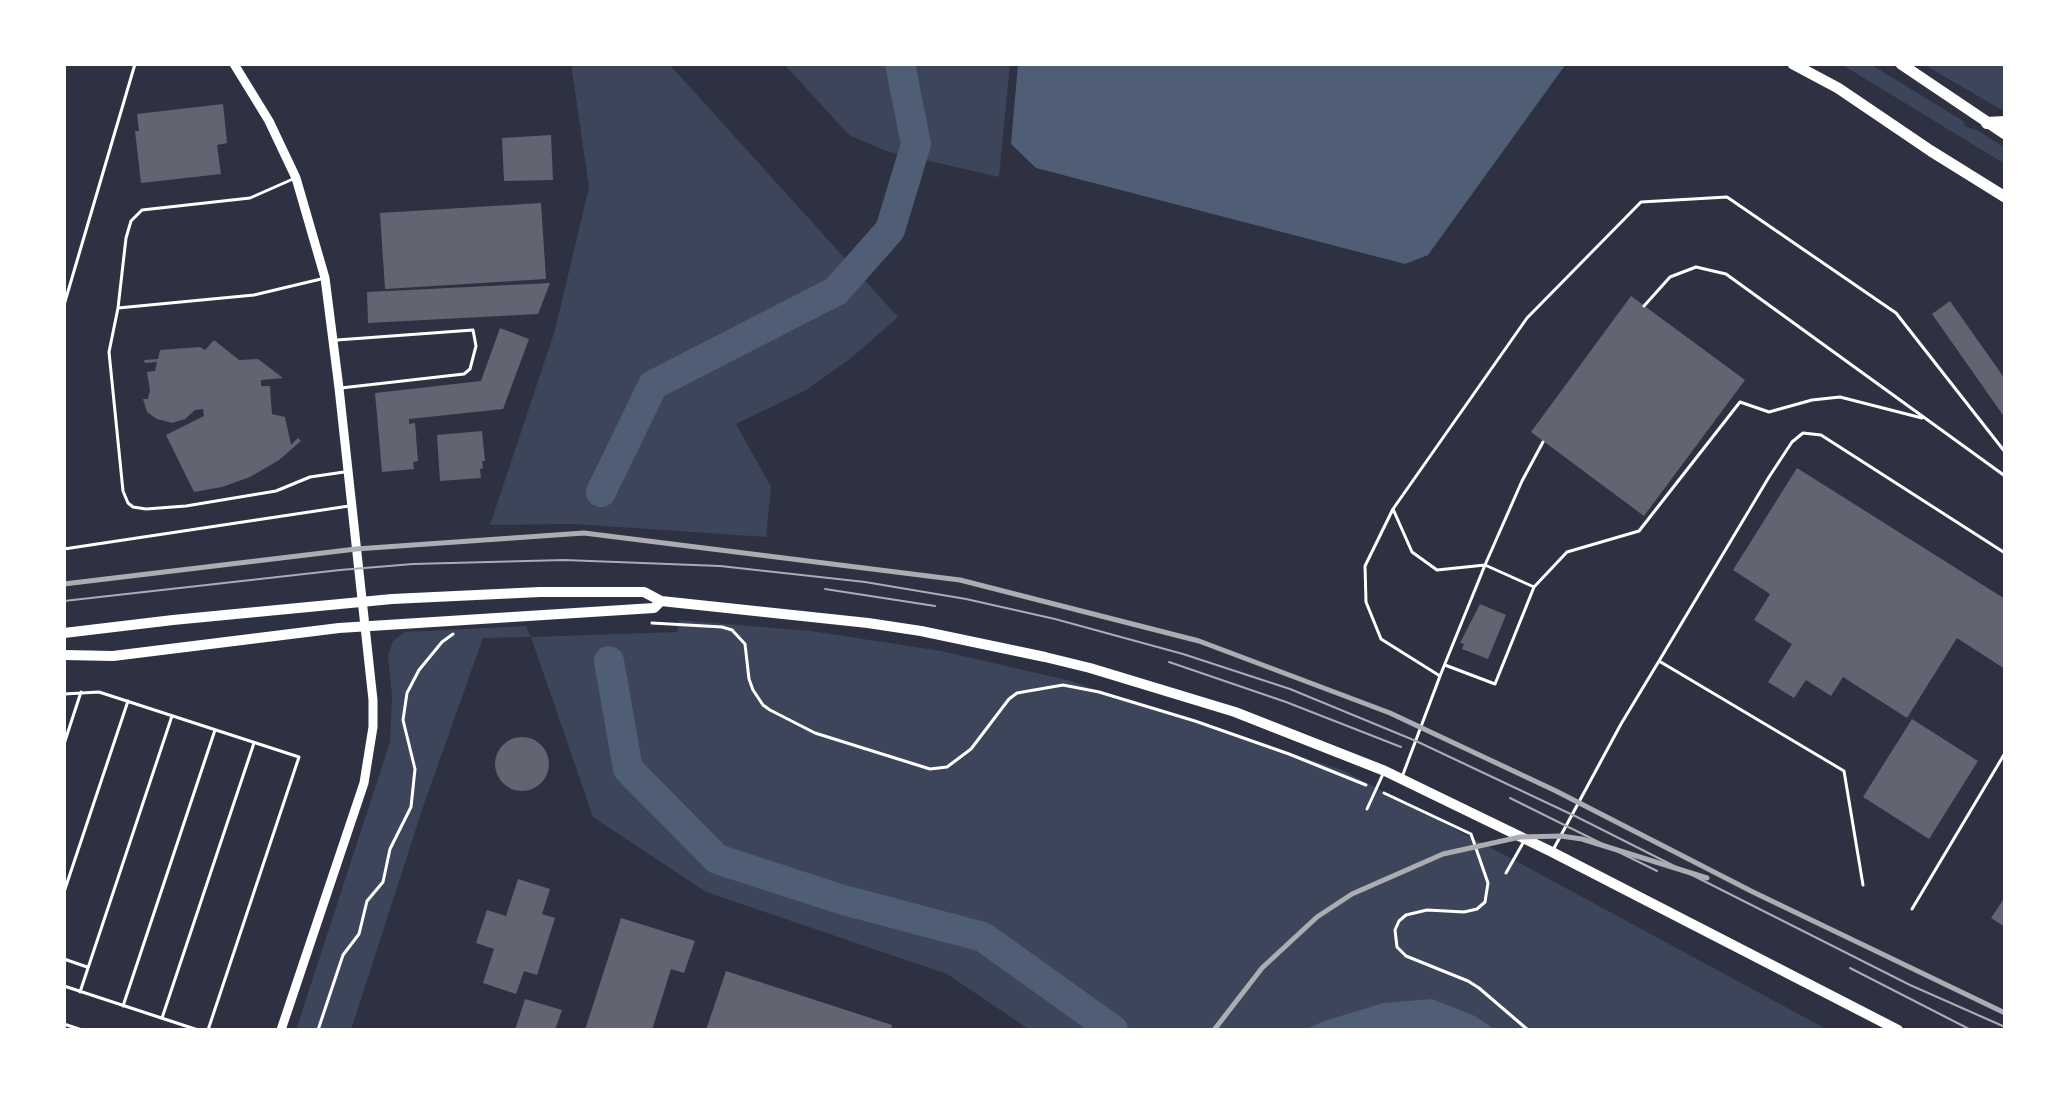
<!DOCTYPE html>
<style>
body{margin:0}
#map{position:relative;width:2069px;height:1094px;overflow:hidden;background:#2d3142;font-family:Karla,sans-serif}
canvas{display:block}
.frame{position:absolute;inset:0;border:66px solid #fff;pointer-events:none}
</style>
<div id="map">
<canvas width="2069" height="1094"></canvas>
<div class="frame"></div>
</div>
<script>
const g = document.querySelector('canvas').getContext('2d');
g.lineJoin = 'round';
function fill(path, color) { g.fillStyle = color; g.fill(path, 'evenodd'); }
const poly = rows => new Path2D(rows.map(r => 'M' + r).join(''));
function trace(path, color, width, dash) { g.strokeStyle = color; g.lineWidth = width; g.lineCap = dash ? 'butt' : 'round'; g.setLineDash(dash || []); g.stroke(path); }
fill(poly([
 [571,64,669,64,898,317,850,359,806,390,736,424,771,487,766,537,574,524,490,525,555,330,589,187],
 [784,64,1010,64,999,177,886,151,849,135],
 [1841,64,1870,64,1888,75,1963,121,1966,127,1977,130,2005,148,2005,164],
 [1923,64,2005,64,2005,111,1995,106],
 [679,620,811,631,941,651,1067,680,1342,770,1501,853,1828,1030,1496,1030,1475,1016,1383,1003,1325,1021,1304,1030,1206,1030,1202,1027,1199,1030,1030,1030,947,974,706,892,593,817,531,637,483,638,424,804,351,1030,296,1030,390,742,392,696,388,655,393,641,405,632,526,626,531,637,677,632]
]), '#3c4559');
fill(poly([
 [1018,64,1566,64,1428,255,1405,264,1036,168,1011,144],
 [1432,999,1475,1016,1496,1030,1304,1030,1324,1021,1383,1003]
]), '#4f5d75');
trace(poly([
 [601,492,653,385,836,291,890,230,916,144,900,64],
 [609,661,628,769,717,859,840,899,983,937,1113,1030]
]), '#4f5d75', 30);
fill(poly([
 [223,104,227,143,217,145,221,174,141,183,135,131,139,131,137,114],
 [551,135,553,180,504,181,502,138],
 [541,203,546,279,385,289,380,213],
 [550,283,538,314,368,323,367,292],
 [1631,296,1745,380,1644,516,1531,432],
 [1950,301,2005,379,2005,418,1932,314],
 [500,328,529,339,503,409,409,419,409,424,415,423,418,461,413,462,414,469,382,472,375,393,481,381],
 [214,340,239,360,258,359,283,378,261,380,261,386,270,386,272,414,285,417,291,445,298,438,301,441,279,460,250,477,222,487,194,492,166,435,204,416,203,409,195,410,185,419,172,423,157,419,147,412,143,399,148,399,150,390,147,372,155,371,157,362,145,363,144,360,158,359,160,350,200,347,205,350],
 [482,431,485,461,482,461,483,468,480,469,481,478,440,481,437,435],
 [1797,468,2005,599,2005,669,1957,638,1907,718,1843,677,1831,696,1806,680,1794,698,1768,682,1792,644,1754,620,1770,594,1733,570],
 [1480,604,1506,615,1488,659,1462,649,1464,644,1460,643],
 [1912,719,1978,761,1929,839,1863,797],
 '495 764a27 27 0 1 1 54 0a27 27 0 1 1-54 0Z',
 [518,879,550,889,542,914,555,918,537,975,524,971,516,994,483,983,494,949,476,943,487,910,506,916],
 [2005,897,2005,927,1991,918],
 [621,918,695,941,684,973,671,969,652,1030,585,1030],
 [726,971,892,1025,891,1030,706,1030],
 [525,999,562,1010,555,1030,515,1030]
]), '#626471');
trace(poly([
 [652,623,722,627,732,630,745,644,749,679,753,690,763,705,770,710,815,733,930,769,947,767,971,749,1009,699,1017,693,1063,685,1099,692,1195,721,1289,754,1366,785],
 [1384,793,1471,834,1488,883,1485,902,1477,909,1464,912,1427,910,1406,915,1399,921,1395,930,1397,947,1406,956,1468,981,1479,988,1528,1030],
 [318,1030,343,955,359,934,367,901,383,882,390,849,411,807,415,769,403,720,407,693,419,670,442,642,453,634]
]), '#fff', 3);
trace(poly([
 [293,179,250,198,142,210,131,221,126,238,118,308,254,295,321,279],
 [64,305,135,64],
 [1644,306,1670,277,1696,267,1726,274,2005,476],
 [118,308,109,352,123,491,128,503,133,507,146,509,186,506,276,491,310,477,344,472],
 [337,340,473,330,476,346,470,369,464,374,341,388],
 [1393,509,1412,552,1437,570,1485,565,1522,481,1543,442],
 [64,549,349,506],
 [1659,661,1844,771,1863,885],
 [1445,665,1495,684,1534,587],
 [1440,676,1485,565,1534,587,1567,552,1639,531,1740,402,1769,412,1812,400,1840,397,1922,418],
 [64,694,99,692,299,757,208,1030],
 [64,744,81,692],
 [1402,777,1440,676,1381,639,1366,602,1365,566,1393,509,1527,318,1641,202,1727,197,1896,313,2005,452],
 [1367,809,1383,774],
 [1553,850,1621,724,1659,661,1769,477,1792,442,1803,433,1821,435,2005,553],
 [1506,873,1523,843],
 [64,892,128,701],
 [1912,909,2005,753],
 [64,959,87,967],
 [64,986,198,1030],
 [80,992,172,716],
 [123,1006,215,730],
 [162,1018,254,743],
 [64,1024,82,1030]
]), '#fff', 3);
trace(poly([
 [234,64,269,121,296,178,325,278,339,388,373,700,373,727,364,783,281,1030]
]), '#fff', 9);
trace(poly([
 [64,633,173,620,392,599,540,592,644,592,661,601,868,623,921,631,1045,657,1090,668,1235,712,1385,771,1552,852,1898,1030],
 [64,655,113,656,339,628,654,608,661,601]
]), '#fff', 10);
trace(poly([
 [1793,64,1838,88,1931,151,2005,197],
 [1901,64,2005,134]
]), '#fff', 11);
trace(poly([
 [1987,123,2005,122]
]), '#fff', 12);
trace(poly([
 [825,589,935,606],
 [64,601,340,570,413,564,564,560,720,566,865,582,966,599,1055,619,1183,654,1290,689,1416,741,1577,817,1910,985,2005,1027],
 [1169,662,1286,702,1401,747],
 [1510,798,1657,871],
 [1850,968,1971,1030]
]), '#abadb3', 2);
trace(poly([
 [64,584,356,549,584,533,960,580,1199,641,1390,713,1556,791,1753,892,2005,1013],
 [1214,1030,1262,968,1317,917,1352,894,1443,854,1520,837,1561,836,1582,839,1707,878]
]), '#abadb3', 5);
</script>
